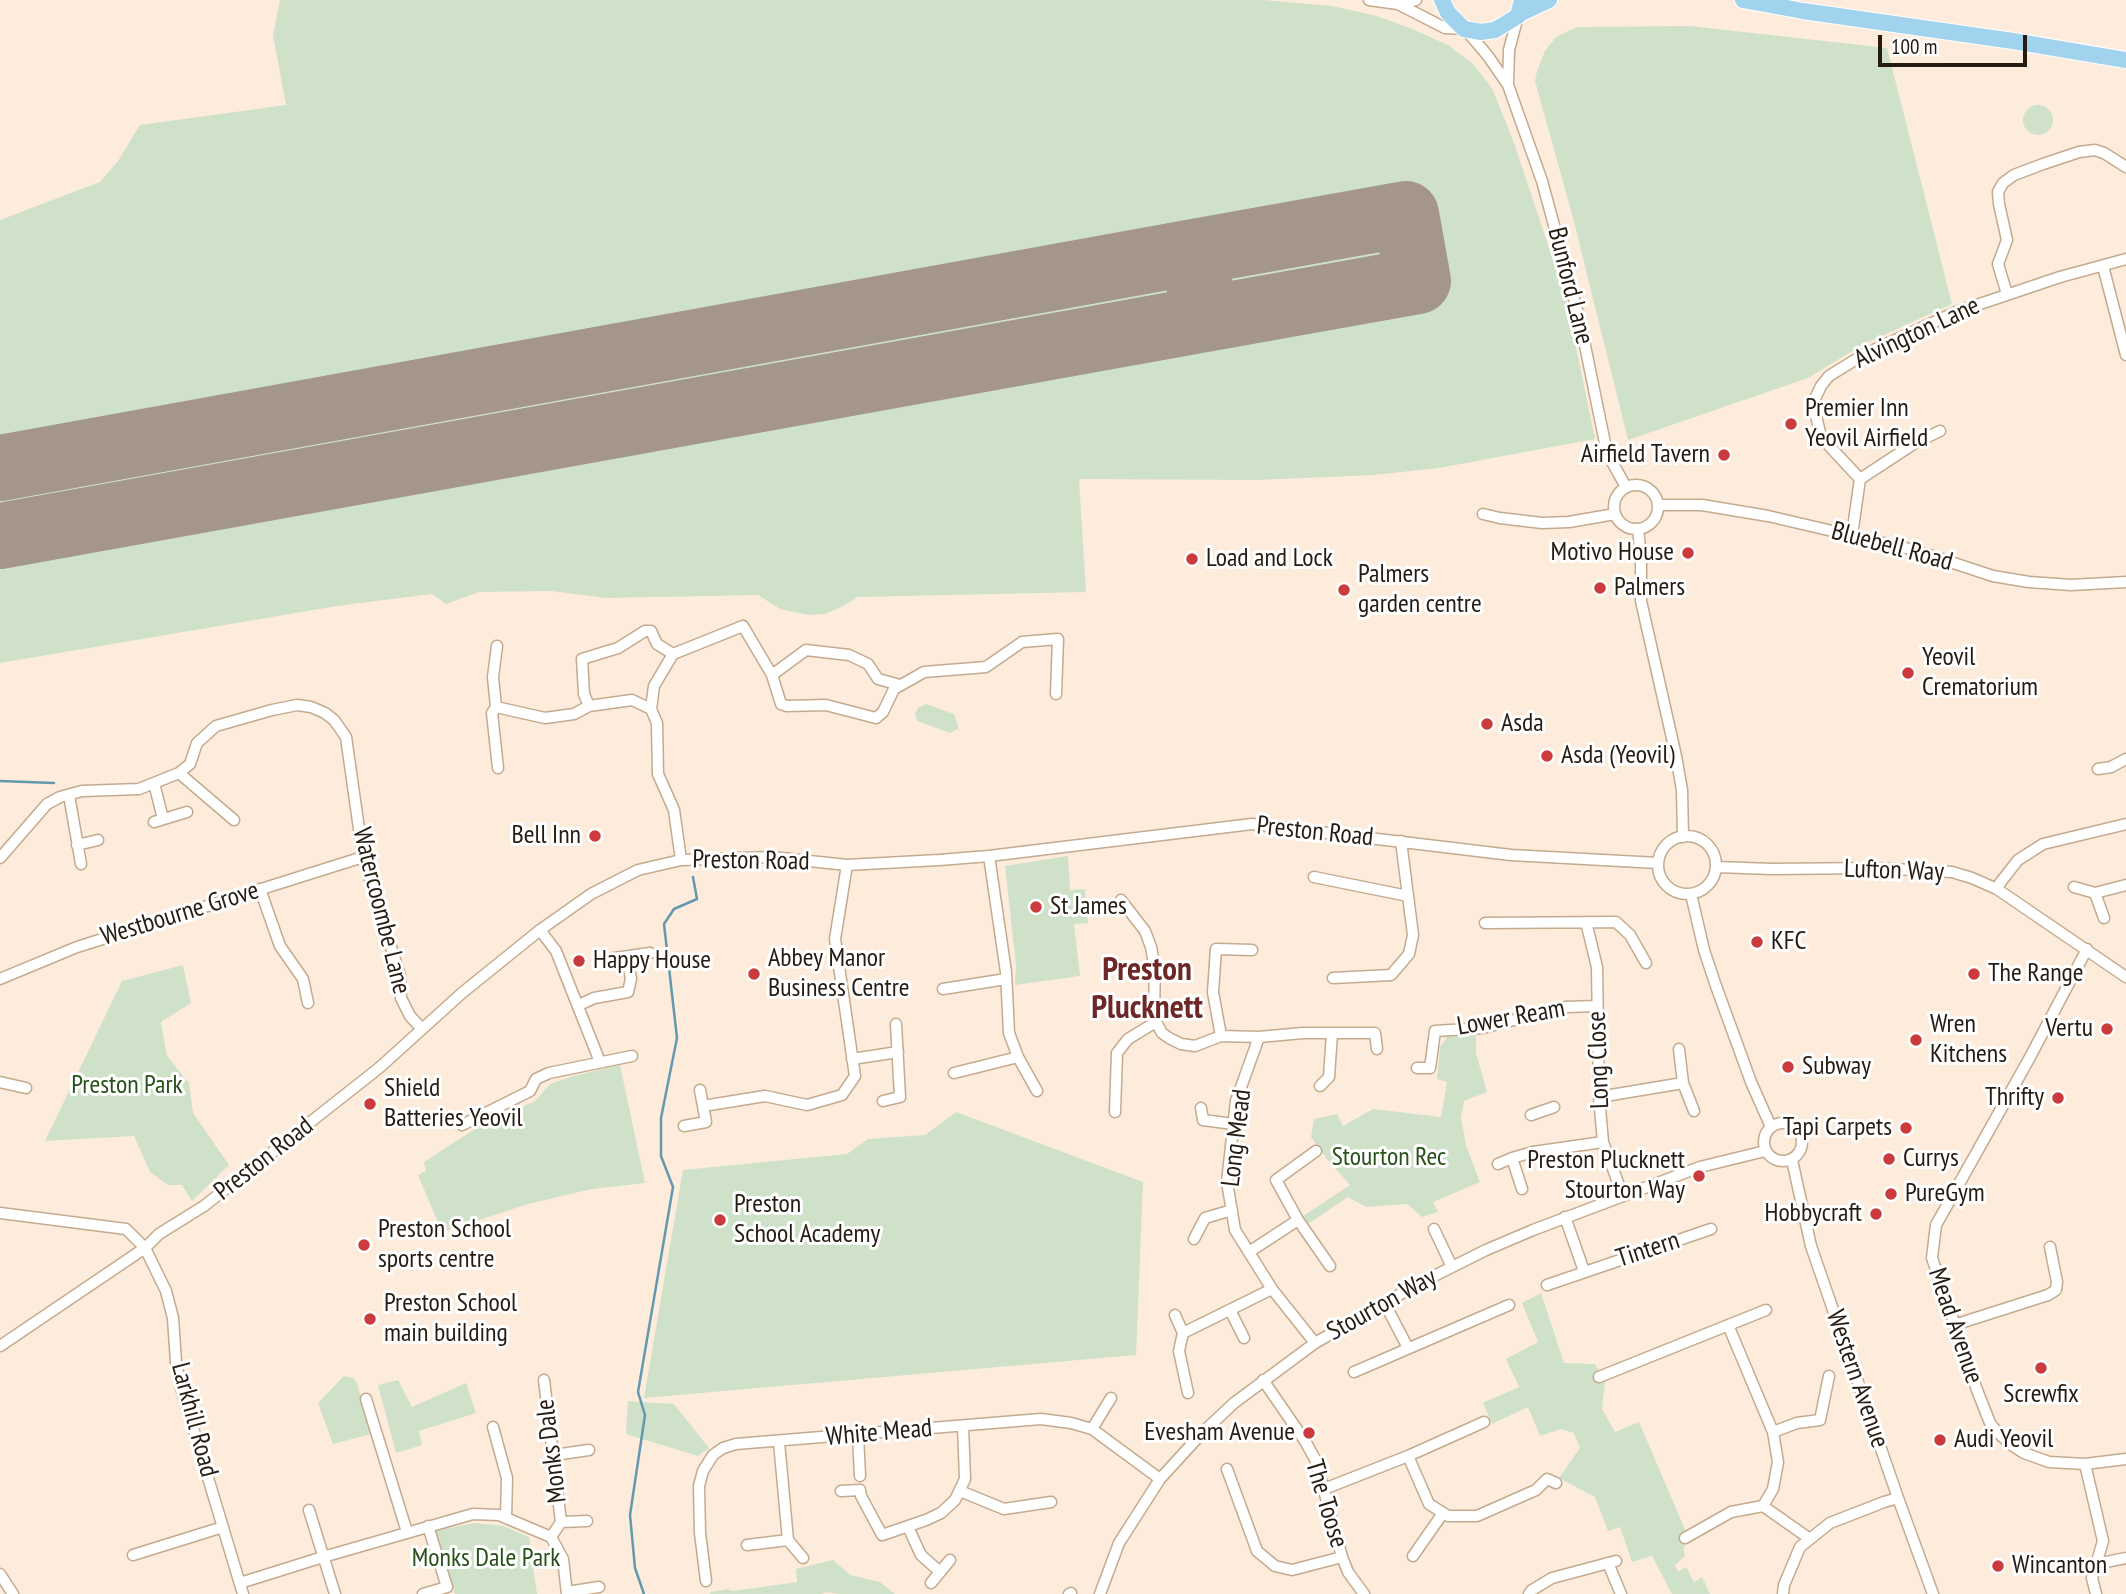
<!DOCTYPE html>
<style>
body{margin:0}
#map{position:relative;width:2126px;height:1594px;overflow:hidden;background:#fdecdb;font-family:"PT Sans Narrow",sans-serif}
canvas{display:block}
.scale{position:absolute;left:1878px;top:35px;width:149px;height:32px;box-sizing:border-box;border:4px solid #261c12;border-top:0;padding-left:9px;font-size:21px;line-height:24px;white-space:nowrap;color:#261c12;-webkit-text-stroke:5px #fff;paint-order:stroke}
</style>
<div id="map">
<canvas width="2126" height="1594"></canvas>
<div class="scale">100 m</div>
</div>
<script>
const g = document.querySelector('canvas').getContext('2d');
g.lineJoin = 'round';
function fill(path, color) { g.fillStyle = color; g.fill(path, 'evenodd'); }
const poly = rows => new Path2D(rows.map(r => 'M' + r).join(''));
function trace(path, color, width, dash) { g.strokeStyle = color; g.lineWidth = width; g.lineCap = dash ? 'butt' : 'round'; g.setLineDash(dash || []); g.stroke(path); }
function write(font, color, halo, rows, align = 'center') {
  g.font = font + ' "PT Sans Narrow",sans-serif'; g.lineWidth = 6; g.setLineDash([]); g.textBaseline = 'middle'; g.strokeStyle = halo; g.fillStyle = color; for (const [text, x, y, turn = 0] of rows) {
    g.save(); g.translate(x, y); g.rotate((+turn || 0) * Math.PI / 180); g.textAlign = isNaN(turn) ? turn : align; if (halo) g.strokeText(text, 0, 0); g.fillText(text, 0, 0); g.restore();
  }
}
fill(poly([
 [280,0,1264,0,1332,6,1373,15,1410,28,1448,45,1473,64,1492,88,1513,140,1566,299,1595,439,1439,468,1374,475,1257,480,1079,479,1086,592,858,597,843,606,825,614,809,615,780,609,758,595,606,598,551,591,479,592,446,604,432,594,337,606,0,663,0,220,100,182,118,161,140,125,286,105,273,35],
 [1689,26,1887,48,1952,304,1864,344,1808,378,1628,440,1573,218,1535,81,1537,71,1545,51,1556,37,1577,27],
 '2023 120a15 15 0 1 1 30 0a15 15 0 1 1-30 0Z',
 [926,704,954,714,959,728,950,733,917,721,915,714,918,708],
 [1068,856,1070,890,1085,889,1088,923,1074,924,1080,976,1015,985,1016,965,1005,866],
 [183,965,191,1003,161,1022,167,1056,189,1083,193,1113,229,1165,192,1201,182,1185,168,1185,150,1172,134,1136,45,1141,122,981],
 [1476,1034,1476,1053,1487,1092,1464,1101,1461,1118,1466,1145,1480,1182,1433,1202,1438,1212,1422,1217,1407,1204,1366,1207,1348,1197,1308,1224,1303,1216,1350,1185,1326,1158,1311,1137,1314,1119,1337,1114,1343,1126,1373,1109,1441,1117,1447,1082,1437,1079,1440,1047,1448,1036],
 [620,1065,645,1183,592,1189,528,1204,442,1232,418,1175,426,1171,424,1162,478,1127,535,1101,550,1084,577,1075],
 [956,1112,1143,1182,1136,1355,644,1398,683,1170,847,1154,868,1139,925,1135],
 [1541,1293,1564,1363,1595,1364,1605,1381,1602,1409,1615,1432,1639,1422,1686,1532,1684,1549,1685,1556,1675,1565,1678,1572,1686,1567,1694,1582,1702,1577,1710,1594,1672,1594,1652,1556,1632,1562,1620,1527,1608,1531,1595,1497,1559,1478,1580,1448,1574,1433,1561,1429,1540,1436,1528,1407,1492,1424,1483,1403,1519,1387,1506,1359,1538,1342,1522,1303],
 [344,1376,353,1378,357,1383,371,1434,333,1444,318,1403],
 [398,1380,412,1407,466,1383,476,1413,419,1431,422,1445,396,1453,378,1385],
 [628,1401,674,1404,709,1448,698,1456,626,1434],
 [474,1523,503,1526,529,1537,537,1594,455,1594,435,1534,435,1531],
 [833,1560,850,1575,880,1582,895,1594,839,1594,827,1592,820,1594,710,1594,711,1592,727,1589,733,1591,797,1582,796,1569]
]), '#cfe2c9');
trace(poly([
 [0,781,54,783],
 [644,1594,635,1568,630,1515,645,1415,638,1392,673,1187,661,1156,661,1118,677,1038,664,924,674,909,697,899,693,877]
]), '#6399af', 2.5);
trace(poly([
 [1406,214,1418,281,1205,319,1194,252,1406,214],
 [0,468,1194,252,1205,319,0,536]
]), '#a49688', 66);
const minor = poly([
 [1369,0,1398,4,1445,28,1464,29],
 [1398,4,1416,0],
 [1466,30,1488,56,1508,85,1542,181,1580,321,1607,453,1626,487],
 [1508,85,1509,50,1518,16],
 [2103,266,2126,355],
 [2007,294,1998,264,2007,240,1999,204,1998,192,2003,183,2014,175,2043,164,2079,152,2095,150,2104,153,2126,167],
 [1860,479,1821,437,1813,403,1821,386,1829,376,1863,355,1956,312,2060,277,2126,259],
 '1614 507a22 22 0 1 1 44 0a22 22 0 1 1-44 0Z',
 [1658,505,1702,505,1768,516,1914,550,1993,576,2029,582,2071,585,2126,582],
 [1483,514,1500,518,1542,523,1569,522,1615,514],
 [1638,529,1641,558,1641,601,1676,756,1682,790,1683,837],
 [1852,535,1860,479,1915,443,1940,431],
 [772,675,806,650,849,655,868,664,878,679,900,685],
 [589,706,584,694,582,659,618,648,645,631,651,631,657,644,673,654],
 [496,707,493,677,497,646],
 [498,768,492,713,496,707,545,718,574,714,589,706,632,700,651,709],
 [2098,769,2111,767,2126,759],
 [179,773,234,820],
 [154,783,163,819],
 [69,795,81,864],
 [154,822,187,812],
 '1658 865a29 29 0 1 1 58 0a29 29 0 1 1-58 0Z',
 [77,845,98,840],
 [989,856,1006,972,1009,1033,1018,1057,1037,1091],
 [0,858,47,804,60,797,82,791,139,789,179,773,190,764,197,743,216,726,272,710,297,705,311,707,325,713,334,720,346,737,363,857,400,976,401,998,410,1016,422,1029],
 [681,860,674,810,658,774,657,723,651,709,654,686,673,654,743,626,772,675,781,704,787,706,826,705,876,718,883,712,894,689,924,672,986,667,1022,642,1058,639,1056,694],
 [1716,867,1772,869,1873,868,1952,872,1972,878,1997,889,2126,977],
 [1314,877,1408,896],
 [2074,887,2095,893,2104,918],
 [260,889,280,946,303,979,308,1003],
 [1997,889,2000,883,2018,860,2043,844,2126,824],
 [2095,893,2126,885],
 [1691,894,1704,950,1716,986,1751,1082,1771,1127],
 [1121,900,1145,931,1151,947,1155,969,1154,1011,1156,1022],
 [1586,922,1597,967,1599,1097,1603,1142,1623,1196],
 [1485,923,1616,922,1630,935,1646,963],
 [540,930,556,951,600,1062],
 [2087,949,2029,1059,1936,1225,1932,1258,1977,1390,1990,1423,1997,1432,2013,1446,2024,1453,2049,1462,2085,1464,2126,1459],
 [608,959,650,953],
 [1333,978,1391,975,1409,954,1413,935,1401,841],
 [0,979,77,947,363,857],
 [943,989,1006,979],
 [579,1005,594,998,628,992,631,979,627,957],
 [1221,1036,1213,992,1216,949,1252,950],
 [1259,1037,1236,1101,1227,1182,1235,1230,1272,1289,1315,1343],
 [1679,1049,1683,1083,1694,1111],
 [852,1059,898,1052],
 [1417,1068,1430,1068,1435,1031,1483,1028,1565,1007,1596,1006],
 [954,1073,1018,1057],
 [0,1082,26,1088],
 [1320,1086,1329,1077,1332,1033],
 [1599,1097,1683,1083],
 [883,1101,900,1097,896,1024],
 [703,1106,765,1096,807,1105,842,1095,855,1076,835,939,847,865],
 [1201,1108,1203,1120,1233,1124],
 [1115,1112,1117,1053,1128,1039,1156,1022,1162,1033,1169,1038,1181,1044,1195,1046,1221,1036,1259,1037,1303,1033,1375,1033,1377,1049],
 [1531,1115,1554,1107],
 '1764 1142a19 19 0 1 1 38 0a19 19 0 1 1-38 0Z',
 [462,1125,530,1091,536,1079,549,1073,632,1056],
 [684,1126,706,1122,700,1090],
 [1316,1151,1276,1180,1298,1220,1330,1266],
 [1792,1160,1811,1246,1898,1498,1933,1594],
 [1498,1164,1512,1158],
 [1522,1189,1512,1158,1533,1152,1603,1142],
 [0,1213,126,1229,145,1248,166,1291,173,1318,176,1362,181,1388,243,1594],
 [1565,1217,1584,1271],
 [1434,1229,1452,1267],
 [1194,1239,1205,1218,1232,1210],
 [1249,1252,1298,1220],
 [1547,1285,1711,1229],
 [1384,1302,1408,1348],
 [1230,1310,1244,1338],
 [1175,1315,1183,1333],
 [1728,1325,1773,1432,1778,1462,1773,1489,1763,1506],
 [1954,1325,2048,1295,2056,1290,2057,1282,2050,1247],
 [0,1346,145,1248,159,1234,204,1206,379,1068,462,993,540,930,591,894,638,870,681,860,772,857,847,865,939,860,989,856,1252,824,1511,855,1658,863],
 [1354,1372,1509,1305],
 [1599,1377,1766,1310],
 [544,1380,561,1522,551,1537],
 [1263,1380,1305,1441,1316,1461,1342,1557,1348,1572,1364,1594],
 [1188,1393,1179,1351,1183,1333,1272,1289],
 [366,1399,407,1532],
 [493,1427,507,1478,506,1518],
 [1092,1429,1111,1398],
 [1773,1432,1797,1423,1820,1420,1829,1376],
 [858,1435,860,1476],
 [779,1442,788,1540,803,1558],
 [554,1455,589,1450],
 [1408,1456,1429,1504,1448,1516,1477,1516,1536,1490,1547,1479,1556,1483],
 [2085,1464,2103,1541,2092,1578,2096,1594],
 [1227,1469,1257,1551,1275,1566,1292,1570,1342,1557],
 [1324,1489,1408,1456,1484,1422],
 [841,1491,860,1490,861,1496,882,1535,926,1520,941,1513,955,1500,965,1479,963,1426],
 [960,1491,1004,1509,1051,1502],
 [309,1510,335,1594],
 [561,1522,587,1521],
 [908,1527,921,1555,940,1572],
 [1685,1538,1731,1512,1763,1506,1810,1539],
 [747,1545,788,1540],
 [133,1555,223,1527],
 [1413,1556,1443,1513],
 [1608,1563,1621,1594],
 [2096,1564,2126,1558],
 [0,1574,13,1594],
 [706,1581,700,1533,699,1486,703,1471,713,1455,723,1448,736,1444,1041,1419,1071,1423,1092,1429,1160,1479],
 [240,1583,323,1557,473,1514,499,1515,551,1537,563,1559,567,1594],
 [931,1583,950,1560],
 [567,1592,599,1587],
 [423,1594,447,1587,428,1526],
 [1069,1594,1071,1593],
 [1100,1594,1119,1543,1160,1479,1202,1433,1234,1403,1315,1343,1418,1284,1486,1250,1533,1230,1700,1167,1765,1151],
 [1529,1594,1532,1590,1552,1578,1616,1561],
 [1783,1594,1784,1585,1800,1547,1830,1523,1884,1502,1898,1498]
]);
const highway = poly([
 [1442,0,1448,13,1464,29,1481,32,1495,30,1518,16,1522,0],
 [1743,0,1803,11,2013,41,2126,60],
 [1519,14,1549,0]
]);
trace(minor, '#c4aa8e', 13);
trace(highway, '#fff', 18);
trace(minor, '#fff', 10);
trace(highway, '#a1d2ee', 16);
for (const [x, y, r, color] of [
 [1791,424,7,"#cb3b3e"],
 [1724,455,7,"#cb3b3e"],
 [1688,553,7,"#cb3b3e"],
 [1192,559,7,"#cb3b3e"],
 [1600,588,7,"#cb3b3e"],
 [1344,590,7,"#cb3b3e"],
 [1908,673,7,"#cb3b3e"],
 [1487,724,7,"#cb3b3e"],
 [1547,756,7,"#cb3b3e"],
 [595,836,7,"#cb3b3e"],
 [1036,907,7,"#cb3b3e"],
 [1757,942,7,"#cb3b3e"],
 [579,961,7,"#cb3b3e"],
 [754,974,7,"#cb3b3e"],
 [1974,974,7,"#cb3b3e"],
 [2107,1029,7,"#cb3b3e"],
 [1916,1040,7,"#cb3b3e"],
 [1788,1067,7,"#cb3b3e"],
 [2058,1098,7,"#cb3b3e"],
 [370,1104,7,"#cb3b3e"],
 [1906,1128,7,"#cb3b3e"],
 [1889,1159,7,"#cb3b3e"],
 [1699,1176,7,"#cb3b3e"],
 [1891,1194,7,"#cb3b3e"],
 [1876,1214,7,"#cb3b3e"],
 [720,1220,7,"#cb3b3e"],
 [364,1245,7,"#cb3b3e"],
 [370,1319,7,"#cb3b3e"],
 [2041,1368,7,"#cb3b3e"],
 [1309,1433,7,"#cb3b3e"],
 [1940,1440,7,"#cb3b3e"],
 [1998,1566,7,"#cb3b3e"]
]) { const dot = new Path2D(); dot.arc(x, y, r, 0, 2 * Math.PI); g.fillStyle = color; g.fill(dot); trace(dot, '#fff', 2.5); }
write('26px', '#261c12', '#fff', [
 ["Bunford Lane",1570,286,76],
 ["Alvington Lane",1917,333,-25],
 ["Bluebell Road",1892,547,15],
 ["Preston Road",1315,832,6],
 ["Preston Road",751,861,1],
 ["Lufton Way",1894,871,2],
 ["Watercoombe Lane",381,911,76],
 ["Westbourne Grove",180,914,-17],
 ["Lower Ream",1511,1018,-10],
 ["Long Close",1599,1060,-92],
 ["Long Mead",1237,1138,-83],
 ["Preston Road",264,1159,-38],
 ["Tintern",1648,1250,-18],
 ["Stourton Way",1382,1305,-29],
 ["Mead Avenue",1955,1326,71],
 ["Western Avenue",1857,1379,71],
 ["Larkhill Road",194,1420,75],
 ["White Mead",879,1433,-5],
 ["Monks Dale",552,1451,-97],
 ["The Toose",1326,1504,73]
]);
write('26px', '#261c12', '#fff', [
 ["Premier Inn",1805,409],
 ["Yeovil Airfield",1805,439],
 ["Airfield Tavern",1710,455,"right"],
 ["Motivo House",1674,553,"right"],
 ["Load and Lock",1206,559],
 ["Palmers",1358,575],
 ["garden centre",1358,605],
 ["Palmers",1614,588],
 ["Yeovil",1922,658],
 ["Crematorium",1922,688],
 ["Asda",1501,724],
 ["Asda (Yeovil)",1561,756],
 ["Bell Inn",581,836,"right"],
 ["St James",1050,907],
 ["KFC",1771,942],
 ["Abbey Manor",768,959],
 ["Business Centre",768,989],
 ["Happy House",593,961],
 ["The Range",1988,974],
 ["Wren",1930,1025],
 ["Kitchens",1930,1055],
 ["Vertu",2093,1029,"right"],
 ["Subway",1802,1067],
 ["Shield",384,1089],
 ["Batteries Yeovil",384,1119],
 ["Thrifty",2044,1098,"right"],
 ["Tapi Carpets",1892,1128,"right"],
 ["Currys",1903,1159],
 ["Preston Plucknett",1685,1161,"right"],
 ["Stourton Way",1685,1191,"right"],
 ["PureGym",1905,1194],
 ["Preston",734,1205],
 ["School Academy",734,1235],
 ["Hobbycraft",1862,1214,"right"],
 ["Preston School",378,1230],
 ["sports centre",378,1260],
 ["Preston School",384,1304],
 ["main building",384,1334],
 ["Screwfix",2041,1395,"center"],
 ["Evesham Avenue",1295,1433,"right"],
 ["Audi Yeovil",1954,1440],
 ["Wincanton",2012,1566]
], 'left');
write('26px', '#28511a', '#fff', [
 ["Preston Park",127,1086],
 ["Stourton Rec",1389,1158],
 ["Monks Dale Park",486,1559]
]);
write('bold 33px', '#6d2726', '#fff', [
 ["Preston",1147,971],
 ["Plucknett",1147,1009]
]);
</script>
